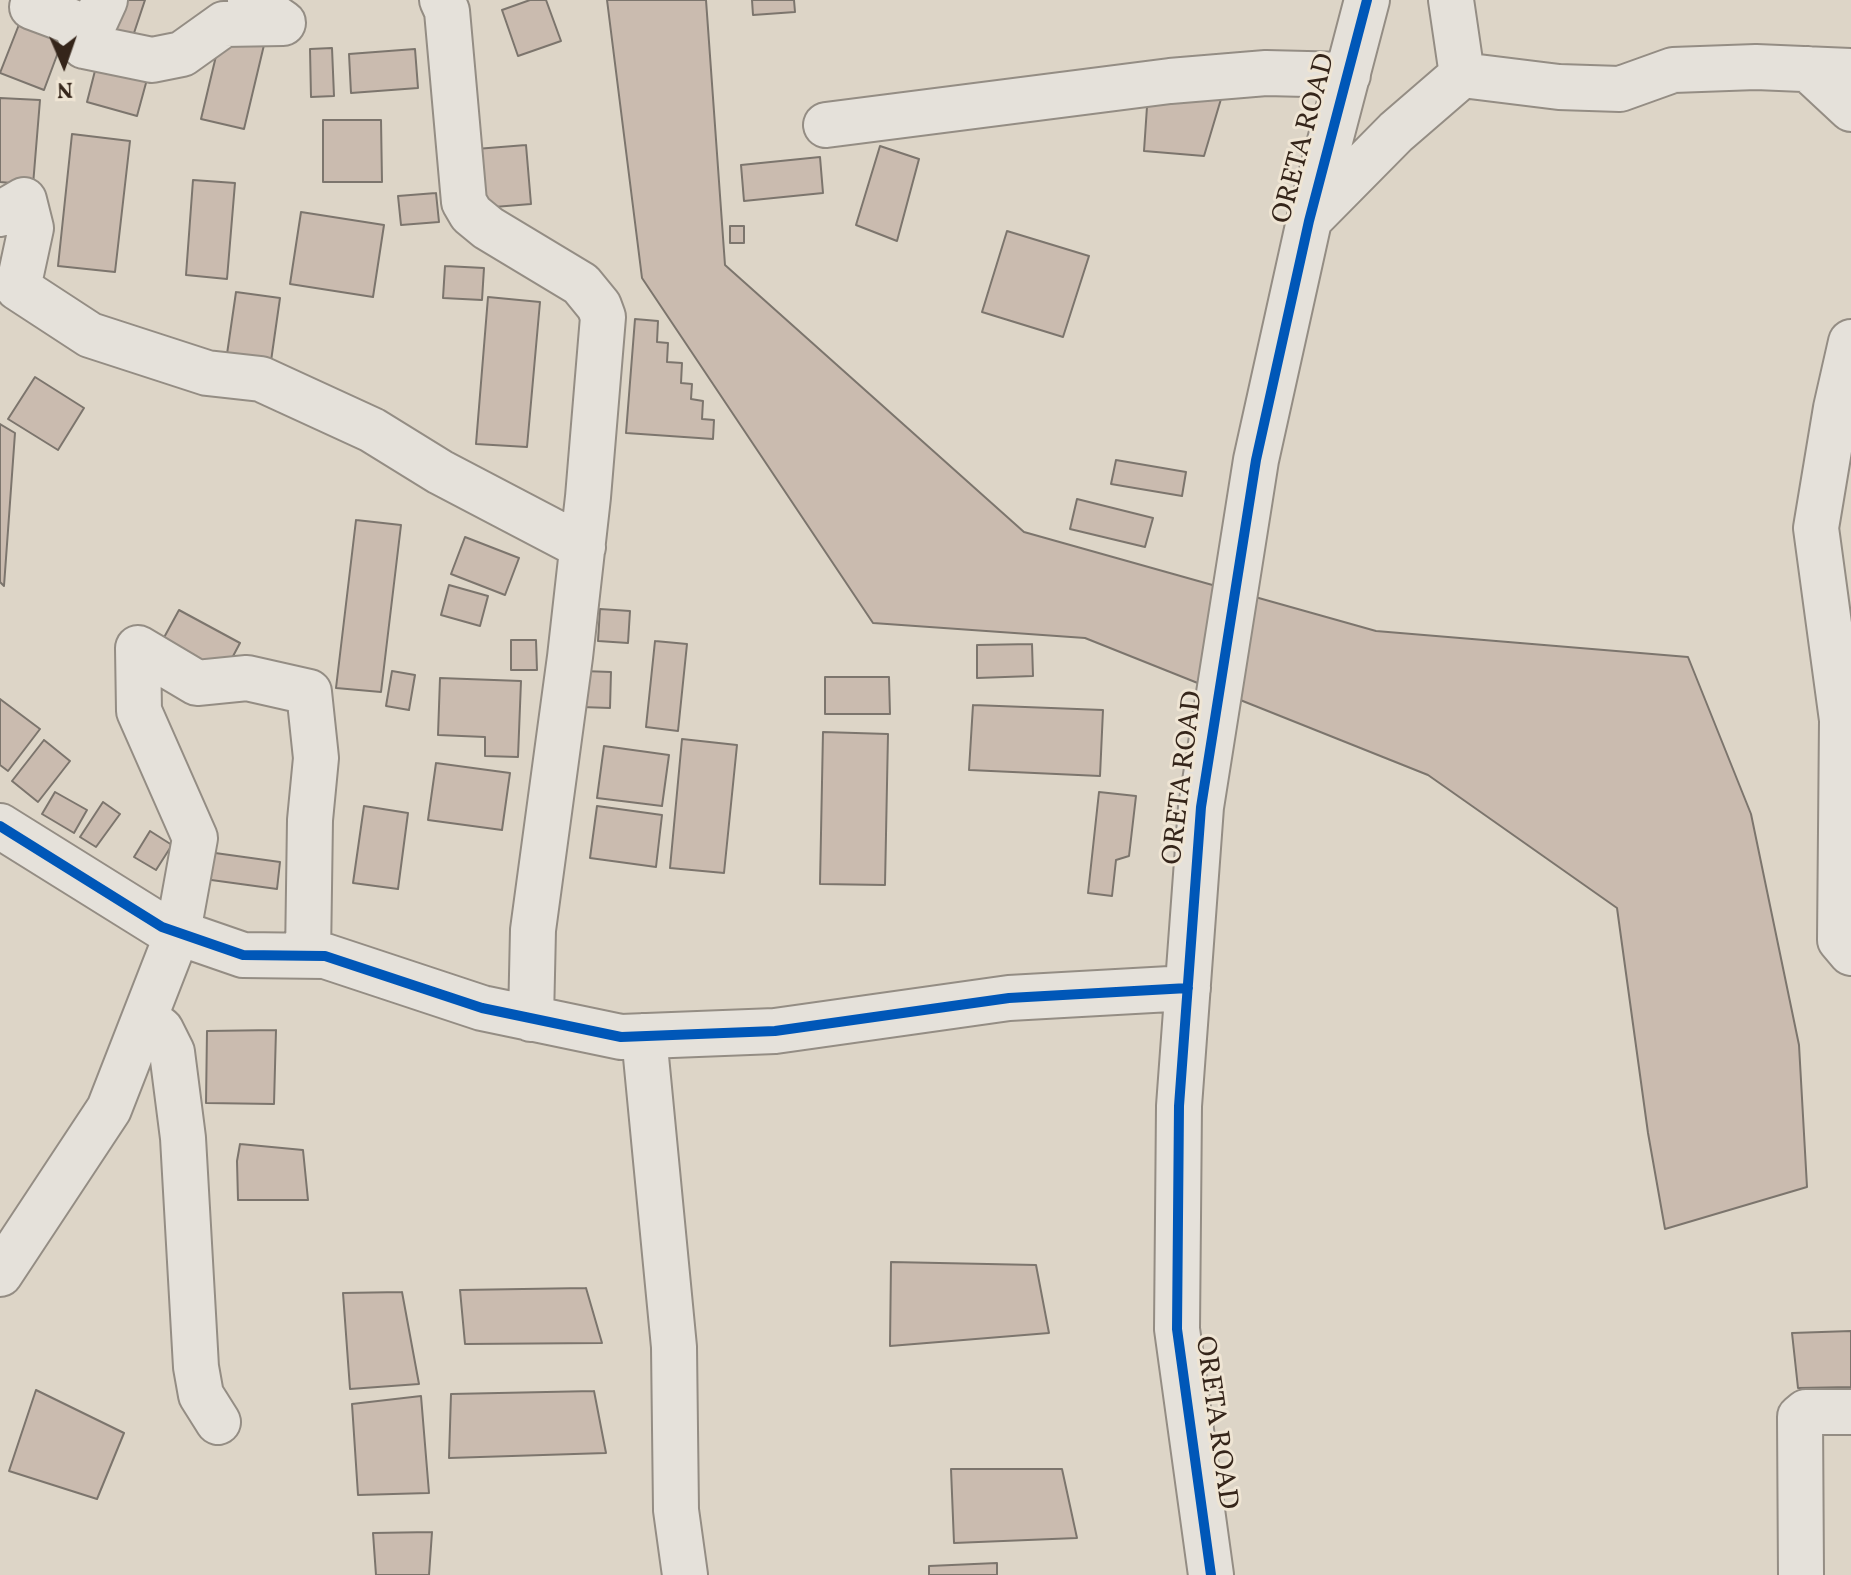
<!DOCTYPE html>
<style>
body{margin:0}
#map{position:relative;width:1851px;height:1575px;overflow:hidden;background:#ddd5c7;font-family:Vollkorn,serif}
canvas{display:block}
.north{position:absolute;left:24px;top:24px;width:80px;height:80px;-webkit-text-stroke:6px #efe5d4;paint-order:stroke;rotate:178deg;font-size:22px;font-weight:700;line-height:32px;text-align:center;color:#35251a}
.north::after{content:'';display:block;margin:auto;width:28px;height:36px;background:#35251a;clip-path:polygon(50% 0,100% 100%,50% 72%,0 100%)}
</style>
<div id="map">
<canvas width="1851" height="1575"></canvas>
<div class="north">N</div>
</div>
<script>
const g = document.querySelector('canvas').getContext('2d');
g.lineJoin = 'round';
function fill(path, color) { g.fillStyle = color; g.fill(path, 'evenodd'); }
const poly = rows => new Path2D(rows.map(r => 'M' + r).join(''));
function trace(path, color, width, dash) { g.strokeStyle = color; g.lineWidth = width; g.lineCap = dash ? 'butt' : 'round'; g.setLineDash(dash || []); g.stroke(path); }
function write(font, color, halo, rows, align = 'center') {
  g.font = font + ' Vollkorn,serif'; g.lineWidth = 6; g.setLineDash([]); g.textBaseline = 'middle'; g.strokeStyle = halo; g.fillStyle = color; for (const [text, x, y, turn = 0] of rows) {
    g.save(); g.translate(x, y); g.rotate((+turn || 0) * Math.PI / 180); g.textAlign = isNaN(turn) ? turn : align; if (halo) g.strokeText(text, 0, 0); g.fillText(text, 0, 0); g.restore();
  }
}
const building = poly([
 [115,0,145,0,128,51,101,42,115,0],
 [530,0,546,0,561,41,518,56,502,10,530,0],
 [607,0,706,0,725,265,1024,532,1376,631,1688,657,1751,814,1799,1045,1807,1187,1665,1229,1648,1133,1617,908,1428,775,1085,638,873,623,642,278,607,0],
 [752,0,794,0,795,12,753,15,752,0],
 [20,22,63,39,44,90,0,73,20,22],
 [221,35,264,45,244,129,201,119,221,35],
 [332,48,334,96,311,97,310,49,332,48],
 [415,49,418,88,351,93,349,54,415,49],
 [98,59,149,72,137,116,87,102,98,59],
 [1224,89,1204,156,1144,151,1148,92,1224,89],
 [0,98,40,100,33,185,0,182,0,98],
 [323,120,381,120,382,182,323,182,323,120],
 [72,134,130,141,115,272,58,266,72,134],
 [526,145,531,204,482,208,476,149,526,145],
 [880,146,919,159,897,241,856,225,880,146],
 [820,157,823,193,744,201,741,165,820,157],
 [193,180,235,183,227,279,186,275,193,180],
 [436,193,439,222,401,225,398,196,436,193],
 [301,212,384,225,373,297,290,284,301,212],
 [730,226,744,226,744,243,730,243,730,226],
 [1007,231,1089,256,1063,337,982,312,1007,231],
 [445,266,484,268,482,300,443,298,445,266],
 [236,292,280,298,271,361,227,354,236,292],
 [488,297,540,302,527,447,476,444,488,297],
 [635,319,658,321,657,342,668,343,667,362,682,363,681,383,692,384,691,399,703,401,702,419,714,420,713,439,626,433,635,319],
 [35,377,84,408,58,450,8,419,35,377],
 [0,424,15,433,4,586,0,582,0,424],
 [1116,460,1186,472,1182,496,1111,484,1116,460],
 [1077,499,1153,518,1145,547,1070,529,1077,499],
 [356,520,401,525,381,692,336,688,356,520],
 [465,537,519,558,505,595,451,574,465,537],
 [449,585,488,596,480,626,441,615,449,585],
 [600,609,630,611,628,643,598,641,600,609],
 [179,610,240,643,223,675,161,643,179,610],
 [511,640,536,640,537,670,511,670,511,640],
 [655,641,687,644,678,731,646,727,655,641],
 [1032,644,1033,676,977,678,977,645,1032,644],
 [392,671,415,675,409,710,386,706,392,671],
 [583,671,611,672,610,708,581,707,583,671],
 [825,677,889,677,890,714,825,714,825,677],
 [440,678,521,681,518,757,485,756,485,737,438,735,440,678],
 [0,699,40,729,8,771,0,765,0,699],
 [973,705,1103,710,1100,776,969,770,973,705],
 [823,732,888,734,885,885,820,884,823,732],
 [682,739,737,745,724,873,670,868,682,739],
 [44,740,70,761,38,802,12,781,44,740],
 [604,746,669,755,662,806,597,798,604,746],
 [436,763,510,773,502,830,428,820,436,763],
 [55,792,87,810,74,833,42,814,55,792],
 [1099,792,1136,796,1129,856,1116,860,1112,896,1088,893,1099,792],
 [103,802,120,814,96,847,80,837,103,802],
 [364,806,408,813,398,889,353,883,364,806],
 [597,806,662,815,656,867,590,858,597,806],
 [150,831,172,845,156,870,134,857,150,831],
 [208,852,280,862,277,889,204,879,208,852],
 [276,1030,274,1104,206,1103,207,1031,276,1030],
 [240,1144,303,1150,308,1200,238,1200,237,1161,240,1144],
 [891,1262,1036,1265,1049,1333,890,1346,891,1262],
 [586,1288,602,1343,465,1344,460,1290,586,1288],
 [402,1292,419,1384,350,1389,343,1293,402,1292],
 [1851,1331,1851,1387,1798,1388,1792,1333,1851,1331],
 [36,1390,124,1433,97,1499,9,1471,36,1390],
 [594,1391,606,1453,449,1458,451,1394,594,1391],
 [421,1396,429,1493,358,1495,352,1404,421,1396],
 [951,1469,1062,1469,1077,1538,954,1543,951,1469],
 [432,1532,429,1575,376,1575,373,1533,432,1532],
 [997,1563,997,1575,929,1575,929,1566,997,1563]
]);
fill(building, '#cabbaf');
trace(building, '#7c756d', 2);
const minor = poly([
 [39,0,32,7,75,23,84,46],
 [442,0,447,11,464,202,471,214,488,228,581,284,599,306,603,317,588,497,570,657,533,930,531,1019],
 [1451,0,1462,75],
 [84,46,152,60,182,54,224,24,283,23,250,0],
 [84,46,105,0],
 [1808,69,1851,109],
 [826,125,1170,81,1266,73,1348,75],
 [0,214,24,200,31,228,18,288,90,335,207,373,261,379,372,430,440,472,583,547],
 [1311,218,1396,132,1462,75,1559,87,1620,89,1673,70,1756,67,1851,71],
 [1851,342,1836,408,1816,528,1842,720,1840,940,1851,953],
 [0,826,162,927,243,955,325,956,482,1008,621,1037,775,1031,1009,998,1188,988],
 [145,1017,161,1030,172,1052,183,1138,196,1367,201,1395,218,1422],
 [644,1036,674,1347,676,1510,685,1575],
 [0,1274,109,1109,178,932,195,838,139,711,138,648,197,683,247,678,309,692,316,758,310,820,308,956],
 [1211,1575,1177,1329,1179,1106,1201,807,1256,460,1309,221,1367,0],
 [1801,1575,1800,1417,1806,1412,1851,1412]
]);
trace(minor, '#948d84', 48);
trace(minor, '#e5e1da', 44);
trace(poly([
 [0,826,162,927,243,955,325,956,482,1008,621,1037,775,1031,1009,998,1188,988],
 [1211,1575,1177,1329,1179,1106,1201,807,1256,460,1309,221,1367,0]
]), '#0057b8', 10);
write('28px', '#35251a', '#efe5d4', [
 ["ORETA ROAD",1306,139,-75],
 ["ORETA ROAD",1185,778,-83],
 ["ORETA ROAD",1214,1423,82]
]);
</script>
